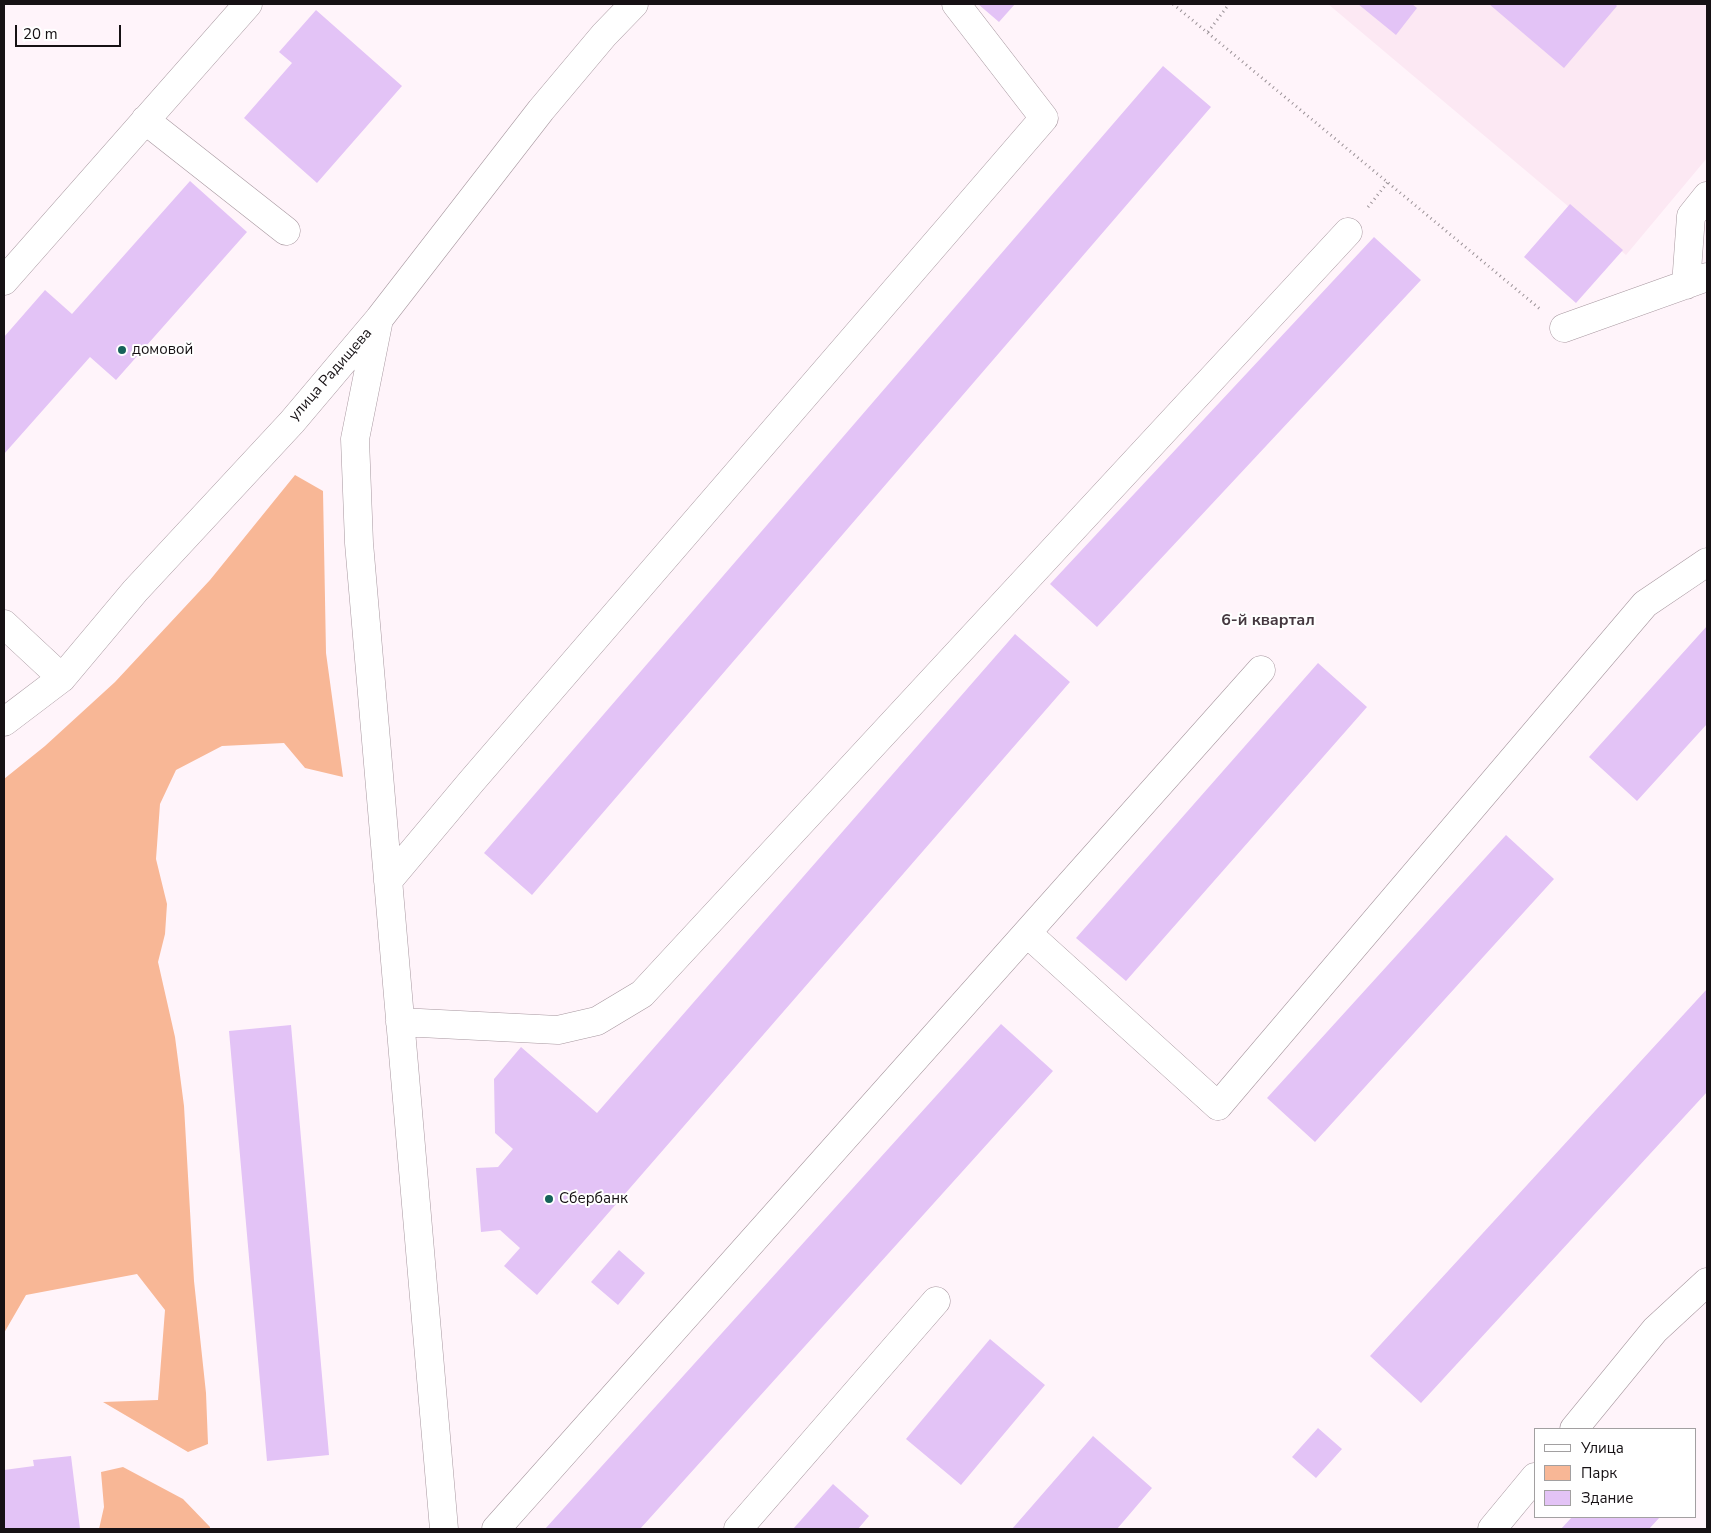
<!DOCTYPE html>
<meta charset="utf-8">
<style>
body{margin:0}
#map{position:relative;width:1711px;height:1533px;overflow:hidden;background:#fff4fa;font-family:"Nunito Sans",sans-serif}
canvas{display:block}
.frame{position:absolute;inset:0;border:5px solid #161114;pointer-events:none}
.legend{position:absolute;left:1534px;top:1428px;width:162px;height:90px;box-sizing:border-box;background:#fff;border:1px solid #a2a0a1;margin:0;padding:6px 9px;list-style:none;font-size:15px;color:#161114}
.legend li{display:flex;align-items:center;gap:10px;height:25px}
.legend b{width:25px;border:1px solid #a2a0a1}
.scale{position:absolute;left:15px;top:25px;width:106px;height:22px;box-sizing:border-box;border:2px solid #161114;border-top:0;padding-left:6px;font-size:15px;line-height:18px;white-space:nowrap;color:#161114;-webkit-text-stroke:4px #fff;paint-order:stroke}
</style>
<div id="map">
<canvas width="1711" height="1533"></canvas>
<div class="frame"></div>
<ul class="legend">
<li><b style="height:6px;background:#fff"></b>Улица</li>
<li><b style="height:14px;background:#f8b796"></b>Парк</li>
<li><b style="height:14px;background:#e3c3f6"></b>Здание</li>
</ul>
<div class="scale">20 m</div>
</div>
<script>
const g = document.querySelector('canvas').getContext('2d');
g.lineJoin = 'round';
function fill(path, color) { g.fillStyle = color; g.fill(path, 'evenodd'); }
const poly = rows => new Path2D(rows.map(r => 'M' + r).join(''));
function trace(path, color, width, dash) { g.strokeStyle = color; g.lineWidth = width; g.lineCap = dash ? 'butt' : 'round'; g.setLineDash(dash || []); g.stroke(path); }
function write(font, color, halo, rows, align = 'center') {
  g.font = font + ' "Nunito Sans",sans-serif'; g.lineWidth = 4; g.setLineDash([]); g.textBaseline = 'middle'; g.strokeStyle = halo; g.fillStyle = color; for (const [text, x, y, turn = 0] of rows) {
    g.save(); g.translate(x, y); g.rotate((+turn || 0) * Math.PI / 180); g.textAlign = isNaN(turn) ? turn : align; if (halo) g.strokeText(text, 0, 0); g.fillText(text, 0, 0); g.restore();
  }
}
fill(poly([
 [1328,4,1707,4,1707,158,1626,255]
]), '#fce8f3');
fill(poly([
 [295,475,323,491,326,653,343,777,305,768,284,743,222,746,176,770,160,804,156,859,167,904,165,934,158,962,175,1037,184,1106,194,1281,206,1393,208,1444,188,1452,103,1402,158,1400,165,1310,137,1274,26,1295,4,1333,4,779,45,746,115,682,210,580],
 [123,1467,183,1499,210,1527,210,1529,99,1529,104,1507,101,1472]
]), '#f8b796');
fill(poly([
 [978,4,1015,4,999,22],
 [1358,4,1412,4,1417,8,1396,35],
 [1489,4,1615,4,1617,6,1564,68],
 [316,10,402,86,317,183,244,118,292,63,279,52],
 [1163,66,1211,107,532,895,484,853],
 [190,181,247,232,116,380,90,357,4,454,4,337,45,290,72,314],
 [1570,204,1623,250,1576,303,1524,257],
 [1374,237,1421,280,1097,627,1050,584],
 [1707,626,1707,724,1637,801,1589,757],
 [1015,634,1070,682,537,1295,504,1266,520,1248,500,1230,481,1232,476,1168,498,1167,513,1149,495,1133,494,1079,521,1047,597,1113],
 [1318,663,1367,707,1126,981,1076,938],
 [1506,835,1554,879,1315,1142,1267,1098],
 [1707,989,1707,1092,1421,1403,1370,1356],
 [1001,1024,1053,1071,640,1529,545,1529],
 [291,1025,329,1455,267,1461,229,1031],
 [619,1250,645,1273,618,1305,591,1282],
 [990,1339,1045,1385,961,1485,906,1439],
 [1318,1428,1342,1449,1316,1478,1292,1457],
 [1093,1436,1152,1488,1117,1529,1012,1529],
 [71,1456,80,1529,4,1529,4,1470,34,1466,33,1460],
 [833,1484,869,1516,858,1529,793,1529],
 [1572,1517,1660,1517,1649,1529,1561,1529]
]), '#e3c3f6');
const minor = poly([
 [145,120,286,231],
 [4,281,248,4],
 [1686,285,1691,216,1707,196],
 [379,319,355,439,359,543,444,1529],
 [1564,328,1707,277],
 [4,624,62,678],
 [4,722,62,678,135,591,292,422,379,319,541,110,604,35,634,4],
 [388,881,471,782,1044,118,956,4],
 [1027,933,1218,1106,1645,604,1707,562],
 [400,1022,558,1030,597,1021,642,994,1348,232],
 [1574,1429,1655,1330,1707,1282],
 [496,1529,1261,670],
 [738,1529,936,1301],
 [1492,1529,1535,1477]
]);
trace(minor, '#a7979f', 29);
trace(poly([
 [1173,4,1540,309],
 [1208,32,1229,4],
 [1368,207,1388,182]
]), '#9c9398', 3, [1, 4]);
trace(minor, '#fff', 28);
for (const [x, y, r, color] of [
 [122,350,5,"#16625a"],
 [549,1199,5,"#16625a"]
]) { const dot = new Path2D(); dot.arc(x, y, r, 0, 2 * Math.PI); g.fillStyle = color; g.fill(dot); trace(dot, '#fff', 2); }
write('15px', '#161114', '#fff', [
 ["домовой",132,350],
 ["Сбербанк",559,1199]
], 'left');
write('15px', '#161114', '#fff', [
 ["улица Радищева",331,375,-49]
]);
write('bold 16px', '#463840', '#fff', [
 ["6-й квартал",1268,621]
]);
</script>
